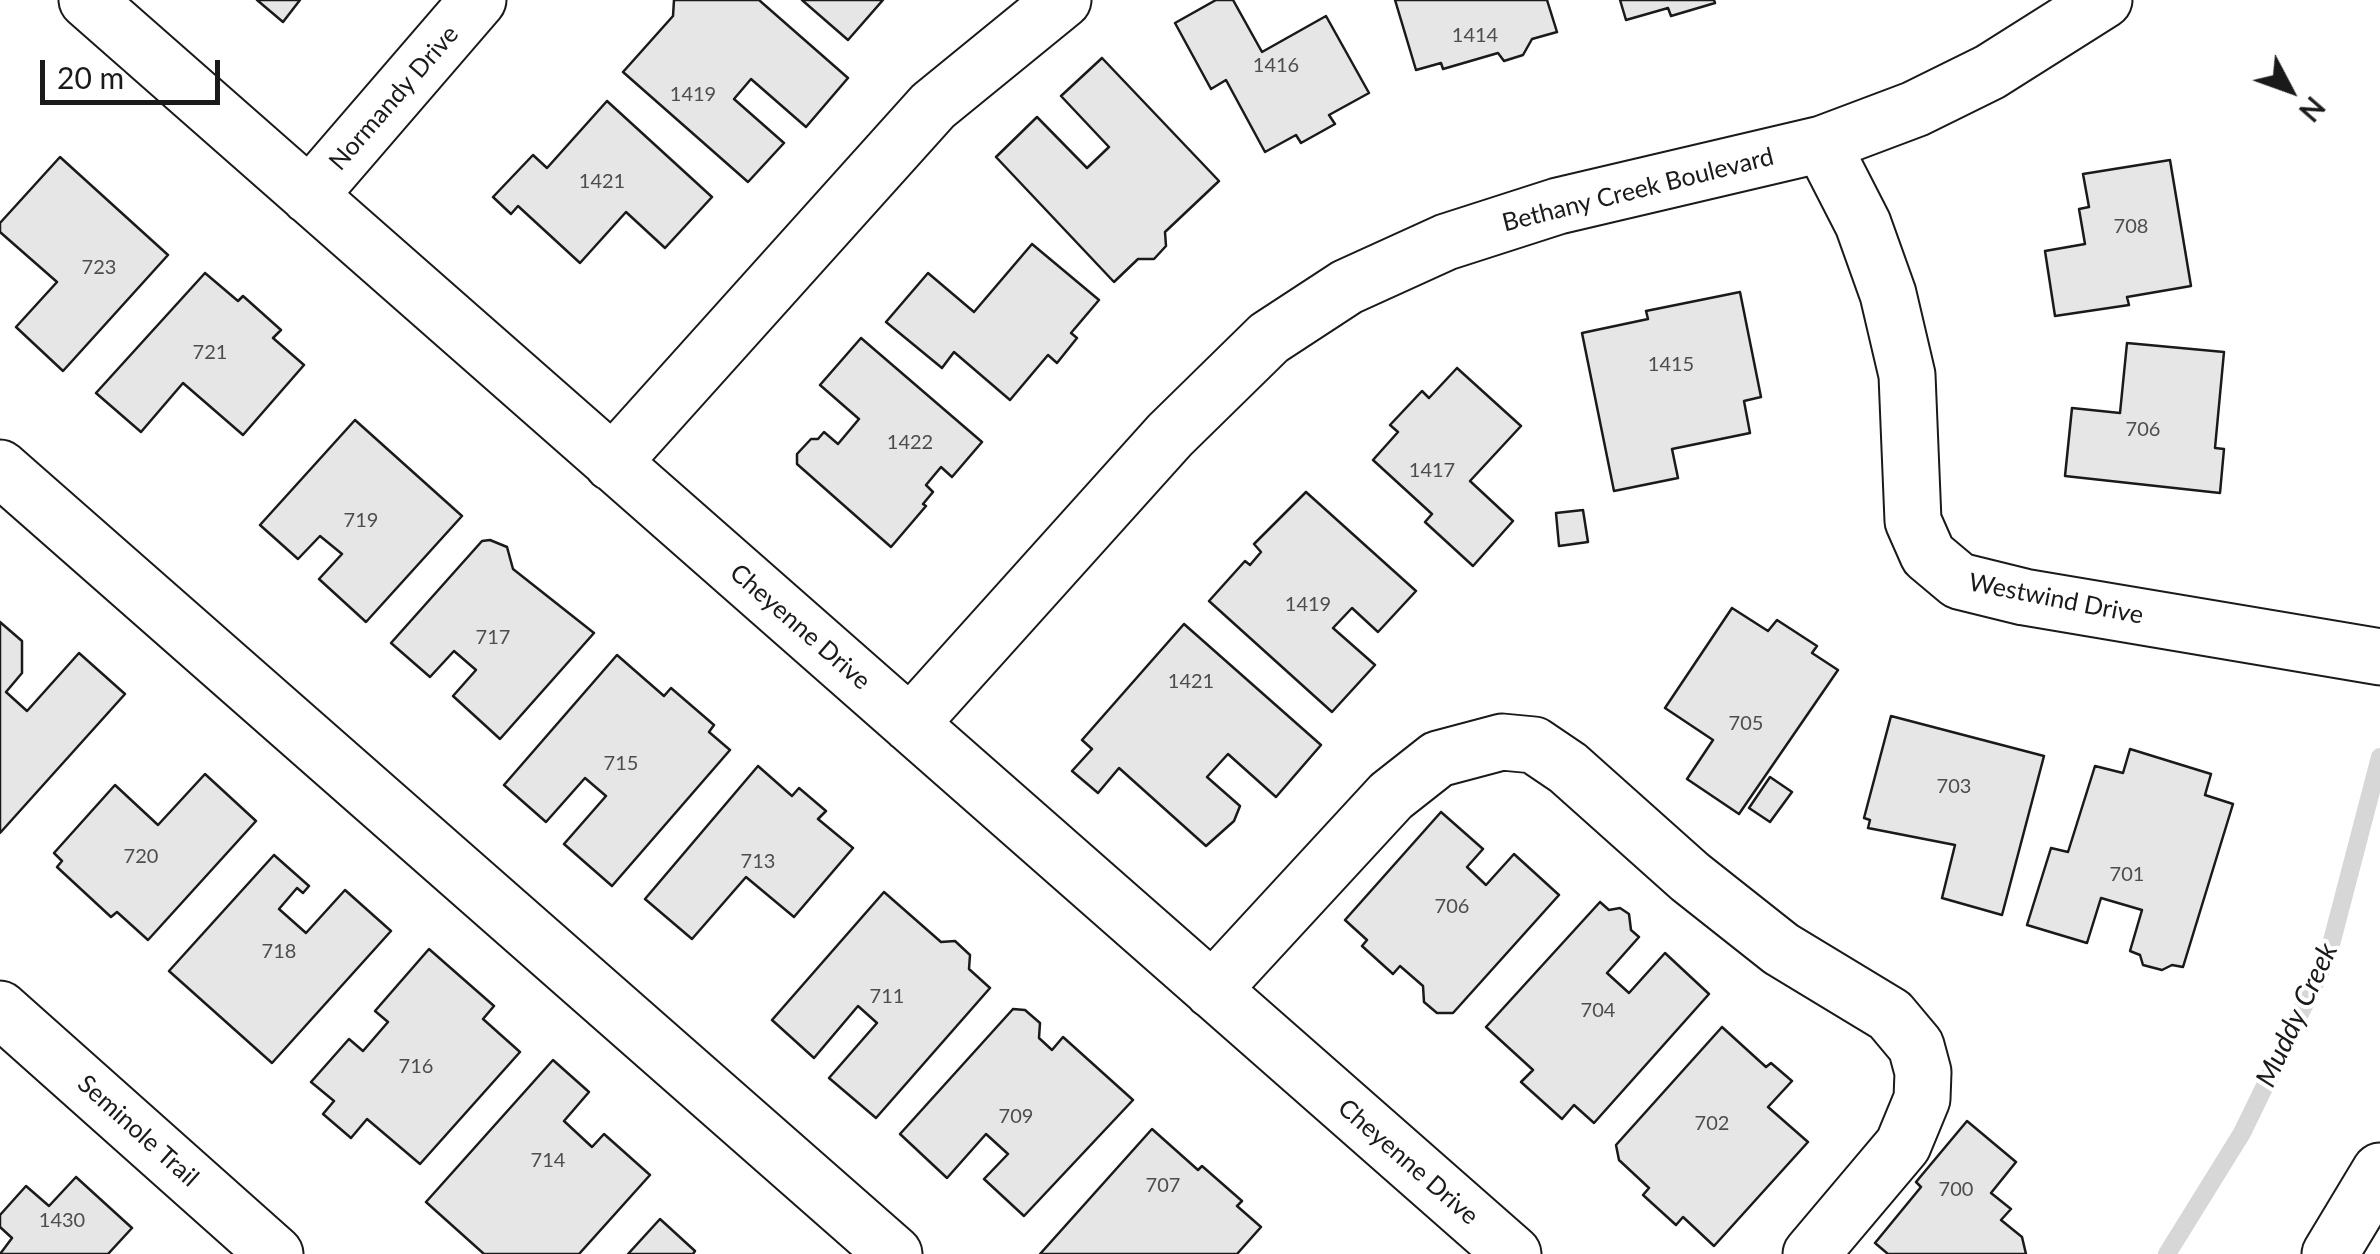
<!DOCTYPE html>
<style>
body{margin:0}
#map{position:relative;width:2380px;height:1254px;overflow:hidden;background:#fff;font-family:Lato,sans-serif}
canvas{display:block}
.north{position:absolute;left:2240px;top:40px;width:100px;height:100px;-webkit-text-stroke:8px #fff;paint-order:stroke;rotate:131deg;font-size:28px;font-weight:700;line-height:40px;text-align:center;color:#1a1a1a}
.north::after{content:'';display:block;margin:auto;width:35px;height:45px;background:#1a1a1a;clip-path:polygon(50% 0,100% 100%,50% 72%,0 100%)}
.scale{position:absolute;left:40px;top:60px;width:180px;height:45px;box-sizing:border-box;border:5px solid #1a1a1a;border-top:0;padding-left:12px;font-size:30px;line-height:35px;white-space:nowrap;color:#1a1a1a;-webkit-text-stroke:8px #fff;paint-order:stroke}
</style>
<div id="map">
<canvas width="2380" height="1254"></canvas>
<div class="north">N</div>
<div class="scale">20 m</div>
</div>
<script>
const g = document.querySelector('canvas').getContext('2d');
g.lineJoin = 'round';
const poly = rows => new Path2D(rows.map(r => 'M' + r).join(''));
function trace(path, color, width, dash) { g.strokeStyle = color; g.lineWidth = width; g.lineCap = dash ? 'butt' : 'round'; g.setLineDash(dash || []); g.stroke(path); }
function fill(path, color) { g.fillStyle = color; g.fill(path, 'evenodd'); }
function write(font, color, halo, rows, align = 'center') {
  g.font = font + ' Lato,sans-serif'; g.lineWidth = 8; g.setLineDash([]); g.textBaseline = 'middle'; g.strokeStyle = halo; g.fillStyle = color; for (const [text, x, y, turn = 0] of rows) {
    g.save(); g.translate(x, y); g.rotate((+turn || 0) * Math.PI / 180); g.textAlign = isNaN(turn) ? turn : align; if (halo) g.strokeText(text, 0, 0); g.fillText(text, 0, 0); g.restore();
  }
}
trace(poly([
 [2167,1254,2242,1133,2328,956,2380,757]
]), '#d7d7d7', 18);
const building = poly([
 [257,0,300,0,283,22,257,0],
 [674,0,759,0,848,78,806,127,751,79,734,99,784,143,748,182,623,72,673,16,674,0],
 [802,0,883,0,848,40,802,0],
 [1216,0,1233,0,1262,52,1326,16,1369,93,1329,115,1335,124,1301,143,1296,135,1265,152,1226,80,1211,89,1175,23,1216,0],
 [1395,0,1547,0,1557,32,1532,39,1523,55,1504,61,1498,53,1443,69,1441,63,1416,70,1395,0],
 [1620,0,1714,0,1715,3,1671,16,1668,8,1626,20,1620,0],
 [1102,58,1219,181,1165,232,1166,246,1154,259,1138,259,1114,282,996,157,1037,117,1087,168,1109,147,1061,96,1102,58],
 [607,101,712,197,665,248,626,212,580,263,518,206,511,214,493,197,533,155,547,168,607,101],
 [60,157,168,255,63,371,16,327,57,282,0,232,0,223,60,157],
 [2170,160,2191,286,2127,297,2129,305,2055,316,2045,251,2085,244,2079,209,2089,207,2083,174,2170,160],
 [1032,244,1099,300,1071,333,1077,338,1057,363,1048,355,1010,400,954,352,942,368,886,322,928,273,974,312,1032,244],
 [205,273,238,301,243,296,281,330,273,338,304,365,243,435,183,383,141,432,96,393,205,273],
 [1740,292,1761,397,1744,401,1750,433,1672,449,1678,478,1614,491,1582,333,1648,319,1646,311,1740,292],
 [861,338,982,442,952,477,941,467,926,485,933,492,923,504,926,506,891,547,797,464,797,454,811,439,818,439,824,432,838,444,859,419,820,385,861,338],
 [2127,343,2224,352,2215,448,2224,449,2220,493,2065,476,2072,408,2120,413,2127,343],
 [1457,368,1521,426,1470,481,1513,521,1473,566,1425,522,1432,514,1373,460,1398,432,1390,425,1422,391,1429,398,1457,368],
 [355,420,462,516,366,622,319,579,342,554,320,536,298,559,260,525,355,420],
 [1306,492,1416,591,1378,632,1352,608,1333,628,1375,665,1332,712,1209,601,1245,561,1250,565,1261,552,1254,544,1306,492],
 [1583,510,1588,542,1559,546,1556,513,1583,510],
 [490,540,507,547,513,569,594,633,500,739,453,696,476,670,454,651,430,677,391,643,482,541,490,540],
 [1732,608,1768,631,1777,620,1817,646,1812,653,1838,670,1739,814,1687,779,1713,740,1665,708,1732,608],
 [0,622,22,641,22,673,6,692,27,711,79,653,125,694,0,833,0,622],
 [1184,624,1321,745,1276,797,1228,754,1207,777,1240,806,1234,821,1206,846,1119,768,1098,793,1072,771,1092,749,1082,740,1184,624],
 [617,655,664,696,671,688,714,725,709,732,730,750,612,886,564,844,606,796,585,778,546,822,504,785,617,655],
 [1891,716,2044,756,2002,915,1942,898,1955,845,1868,828,1870,820,1864,818,1891,716],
 [2130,749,2211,774,2205,795,2233,804,2183,967,2172,965,2162,970,2143,965,2140,955,2130,951,2142,910,2101,898,2087,943,2027,925,2051,848,2068,852,2095,766,2123,773,2130,749],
 [758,766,792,796,799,788,826,811,818,819,853,848,794,917,746,877,692,939,645,899,758,766],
 [205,774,256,821,148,940,117,912,111,917,57,867,62,861,54,853,115,785,158,825,205,774],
 [1770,777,1792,792,1770,822,1749,808,1770,777],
 [1441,812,1483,849,1467,867,1486,885,1514,854,1559,895,1453,1013,1437,1013,1424,1002,1423,986,1400,966,1393,974,1362,946,1367,940,1345,920,1441,812],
 [274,855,309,886,303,893,297,888,279,909,306,933,345,890,391,931,272,1063,169,971,274,855],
 [884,892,941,942,955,941,970,955,969,969,990,988,876,1118,829,1078,877,1023,858,1006,814,1058,772,1020,884,892],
 [1600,902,1609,910,1620,908,1629,914,1631,930,1639,937,1607,973,1629,993,1665,953,1709,994,1594,1123,1574,1105,1562,1119,1521,1082,1533,1070,1486,1027,1600,902],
 [429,949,494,1006,483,1019,520,1052,420,1164,367,1119,351,1138,323,1114,334,1101,311,1082,349,1039,363,1051,388,1022,375,1011,429,949],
 [1013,1009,1025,1010,1040,1023,1039,1038,1052,1050,1063,1037,1133,1100,1024,1216,984,1179,1008,1154,986,1134,947,1178,900,1134,1013,1009],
 [1722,1027,1766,1067,1771,1063,1792,1081,1768,1107,1808,1142,1714,1246,1683,1217,1676,1225,1643,1195,1649,1188,1619,1160,1616,1145,1722,1027],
 [553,1060,589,1092,564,1121,592,1147,604,1134,650,1175,579,1254,484,1254,426,1202,553,1060],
 [1967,1121,2016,1162,1991,1193,2011,1209,2001,1220,2022,1237,2026,1254,1888,1254,1875,1243,1921,1187,1916,1182,1967,1121],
 [1152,1129,1198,1170,1202,1166,1242,1201,1237,1206,1261,1227,1237,1254,1040,1254,1152,1129],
 [76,1177,132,1228,108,1254,0,1254,12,1238,0,1227,0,1215,26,1186,49,1206,76,1177],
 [660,1219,695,1251,693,1254,628,1254,660,1219]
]);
fill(building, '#e6e6e6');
trace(building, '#1a1a1a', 2.5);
const minor = poly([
 [87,0,1513,1254],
 [1822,144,1863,224,1888,294,1907,375,1913,521,1928,555,1959,581,2024,597,2380,657],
 [309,196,478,0],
 [612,463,933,106,1063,0],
 [0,468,894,1254],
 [910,724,1170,435,1269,338,1347,287,1446,242,1558,206,1822,144,1915,109,1990,72,2104,0],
 [1212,990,1391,796,1438,759,1502,742,1534,745,1568,768,1690,877,1781,949,1890,1015,1916,1046,1923,1072,1922,1099,1903,1145,1811,1254],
 [0,1009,275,1254],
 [2330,1254,2380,1171]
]);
trace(minor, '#1a1a1a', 59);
trace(minor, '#fff', 55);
write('20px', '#4d4d4d', null, [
 ["1414",1475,36],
 ["1416",1276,66],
 ["1419",693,95],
 ["1421",602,182],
 ["708",2131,227],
 ["723",99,268],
 ["721",210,353],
 ["1415",1671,365],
 ["706",2143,430],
 ["1422",910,443],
 ["1417",1432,471],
 ["719",361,521],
 ["1419",1308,605],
 ["717",493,638],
 ["1421",1191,682],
 ["705",1746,724],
 ["715",621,764],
 ["703",1954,787],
 ["720",141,857],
 ["713",758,862],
 ["701",2127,875],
 ["706",1452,907],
 ["718",279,952],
 ["711",887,997],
 ["704",1598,1011],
 ["716",416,1067],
 ["709",1016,1117],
 ["702",1712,1124],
 ["714",548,1161],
 ["707",1163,1186],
 ["700",1956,1190],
 ["1430",62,1221]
]);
write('25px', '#1a1a1a', '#fff', [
 ["Normandy Drive",394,98,-49],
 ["Bethany Creek Boulevard",1638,190,-14],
 ["Westwind Drive",2056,599,11],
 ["Cheyenne Drive",800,627,41],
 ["Seminole Trail",138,1131,42],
 ["Cheyenne Drive",1408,1162,41]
]);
write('italic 28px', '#1a1a1a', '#fff', [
 ["Muddy Creek",2297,1015,-65]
]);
</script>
